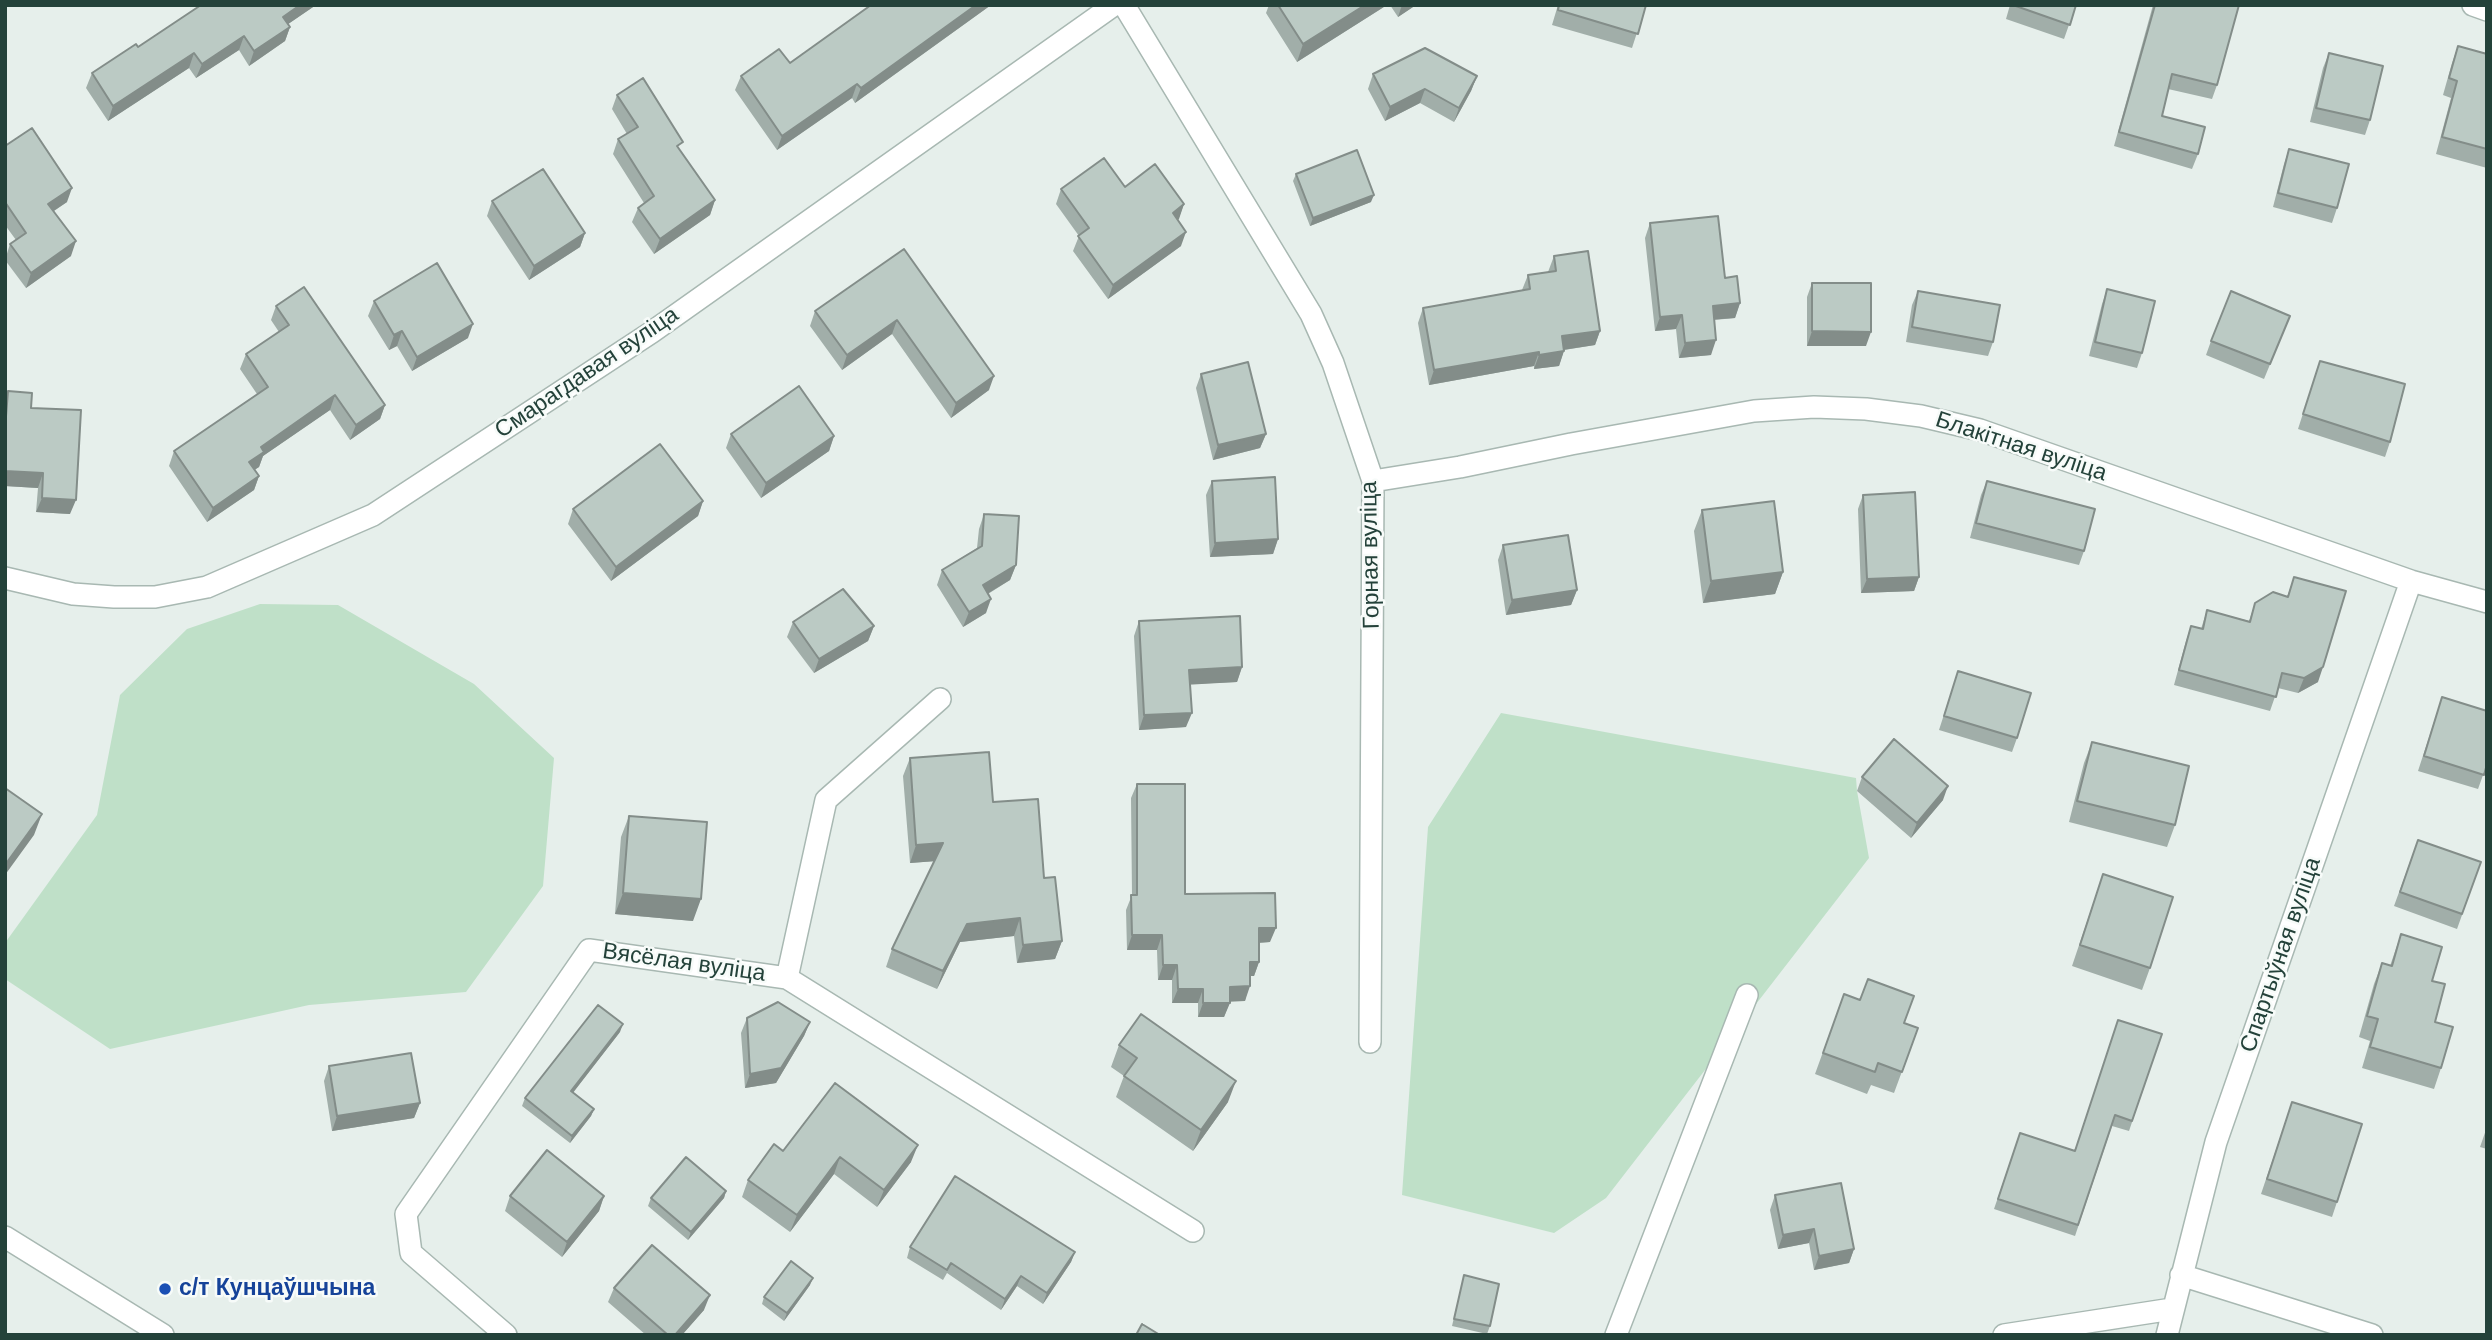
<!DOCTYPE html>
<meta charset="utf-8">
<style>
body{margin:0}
#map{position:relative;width:2492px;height:1340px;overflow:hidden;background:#e6efeb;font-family:Arial,sans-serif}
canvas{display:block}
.frame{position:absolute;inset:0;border:7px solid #24423a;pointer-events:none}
</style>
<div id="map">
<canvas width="2492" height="1340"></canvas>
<div class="frame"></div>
</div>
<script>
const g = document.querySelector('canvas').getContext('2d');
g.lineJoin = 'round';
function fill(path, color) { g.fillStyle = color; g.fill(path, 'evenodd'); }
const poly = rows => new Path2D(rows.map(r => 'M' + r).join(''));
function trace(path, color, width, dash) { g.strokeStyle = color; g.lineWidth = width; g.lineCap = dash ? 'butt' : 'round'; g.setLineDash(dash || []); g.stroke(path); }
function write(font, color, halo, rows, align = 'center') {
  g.font = font + ' Arial,sans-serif'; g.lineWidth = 5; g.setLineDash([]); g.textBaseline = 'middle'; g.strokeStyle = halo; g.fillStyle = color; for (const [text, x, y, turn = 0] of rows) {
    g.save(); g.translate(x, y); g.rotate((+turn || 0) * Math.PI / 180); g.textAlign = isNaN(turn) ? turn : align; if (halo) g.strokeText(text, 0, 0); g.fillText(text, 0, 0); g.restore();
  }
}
fill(poly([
 [260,604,338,605,474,684,554,758,543,886,466,992,309,1005,110,1049,5,979,5,943,97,815,120,695,187,629],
 [1501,713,1856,778,1857,791,1869,858,1606,1198,1554,1233,1402,1195,1428,827]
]), '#bfe0c8');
const minor = poly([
 [1124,5,1311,314,1333,363,1373,481,1370,1042],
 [2473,5,2487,10],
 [1373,481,1460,467,1571,444,1754,411,1814,407,1866,409,1921,416,1980,430,2411,581,2487,602],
 [5,578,73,594,114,597,155,597,207,587,373,515,652,332,1114,5],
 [787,978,826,800,940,699],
 [5,1237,163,1335],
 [2181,1275,2372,1335],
 [506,1335,411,1253,406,1214,589,950,787,978,1193,1231],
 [1616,1335,1747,995],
 [2004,1335,2172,1309],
 [2167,1335,2216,1142,2411,581]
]);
trace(minor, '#a8b8b2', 24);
trace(minor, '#fff', 21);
fill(poly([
 [201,5,316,5,288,24,290,27,285,41,249,66,239,50,196,78,189,68,108,121,86,88,92,73,138,47],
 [871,5,991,5,855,103,852,98,777,150,735,90,741,76,790,63],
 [1269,5,1387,5,1297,62,1266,13],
 [1390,5,1416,5,1398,17],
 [1558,5,1646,5,1632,48,1552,25],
 [2010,5,2076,5,2064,39,2006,19],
 [2153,5,2239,5,2217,85,2212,99,2168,89,2162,116,2198,154,2192,169,2114,146],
 [2458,46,2487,54,2487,168,2436,154,2451,98,2443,95,2452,63],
 [2329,53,2370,120,2365,135,2310,122,2323,68],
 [1373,74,1477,76,1471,91,1454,122,1420,103,1385,121,1368,89],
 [617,95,680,150,715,200,710,215,654,254,632,222,638,208,644,203,613,154,618,139,627,134,612,109],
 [5,146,67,202,54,211,71,256,26,288,5,260,10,244,16,240,5,225],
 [2289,149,2337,208,2332,223,2273,207,2284,164],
 [1296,174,1371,202,1310,226,1293,181],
 [1125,187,1184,204,1178,220,1181,246,1108,299,1073,251,1079,236,1056,204,1061,189],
 [492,201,585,233,580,247,529,280,487,216],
 [1650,223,1725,278,1740,303,1735,318,1714,320,1711,355,1679,358,1676,329,1655,331,1645,238],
 [904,249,989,390,951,418,892,334,842,370,810,326,815,311],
 [1554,256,1600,331,1595,345,1564,350,1559,366,1534,369,1534,366,1429,385,1418,323,1423,308,1522,290,1528,275,1548,272],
 [1812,283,1866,346,1807,346,1807,297],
 [2107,289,2142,353,2137,368,2089,356,2102,304],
 [1918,291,1993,342,1988,356,1906,342,1912,305],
 [374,301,468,338,412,371,397,346,389,350,368,316],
 [276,306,385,405,380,419,350,440,330,410,263,456,259,467,255,469,259,476,254,490,207,522,169,466,174,451,257,394,240,369,246,354,279,332,271,320],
 [2290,316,2264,379,2206,355,2211,341],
 [2320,361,2390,442,2385,457,2298,429],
 [1201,374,1266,434,1260,448,1213,460,1196,388],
 [8,391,31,408,70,514,36,512,38,488,5,486,5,397],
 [731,434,834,436,829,451,761,498,726,448],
 [1212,481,1278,539,1273,554,1210,557,1206,495],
 [1987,481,2084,551,2079,565,1970,538,1981,495],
 [1863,495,1919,577,1914,591,1861,593,1858,509],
 [703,501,698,516,611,581,568,524,573,509],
 [1702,510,1783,572,1775,594,1703,603,1694,531],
 [984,514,1016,565,1010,580,988,594,986,613,963,627,937,585,942,570,977,548,979,529],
 [1503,545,1577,590,1571,605,1506,615,1498,560],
 [2294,577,2318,682,2298,693,2278,688,2270,711,2174,685,2186,641,2191,626,2201,629,2207,610,2249,621,2255,603,2287,597],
 [1139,621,1242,667,1237,682,1190,684,1186,727,1139,730,1134,636],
 [793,622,874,626,868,641,814,673,787,637],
 [1958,671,2017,738,2012,752,1939,730],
 [2442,697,2487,764,2478,789,2418,771],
 [2092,742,2175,825,2167,847,2069,822,2084,763],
 [910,758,993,802,1044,878,1062,941,1055,959,1017,963,1014,936,960,942,937,989,886,967,892,949,935,861,910,863,903,776],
 [1862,777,1943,800,1911,838,1857,791],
 [1137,784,1185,894,1270,942,1259,943,1259,962,1254,976,1250,976,1245,1001,1230,1001,1224,1017,1198,1017,1198,1003,1172,1003,1172,980,1158,980,1157,950,1127,950,1126,910,1132,895,1131,798],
 [629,816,693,921,615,914,621,837],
 [2418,840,2481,862,2457,929,2394,906],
 [2103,874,2150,968,2142,990,2072,966],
 [2401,934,2432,981,2435,1022,2441,1068,2434,1089,2362,1068,2370,1041,2359,1037,2374,984,2382,963,2390,966],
 [1844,994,1904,1023,1918,1028,1894,1093,1871,1085,1867,1094,1815,1074],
 [747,1018,810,1022,804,1036,776,1083,745,1088,741,1033],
 [620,1032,573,1092,594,1109,591,1116,570,1143,522,1106,525,1098],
 [2162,1034,2129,1131,2112,1126,2075,1236,1994,1209,2020,1133,2074,1151],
 [1119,1045,1228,1102,1193,1151,1116,1097,1124,1076,1111,1067],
 [329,1066,420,1103,414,1118,332,1131,324,1081],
 [2292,1102,2337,1202,2332,1217,2261,1194],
 [2487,1127,2487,1149,2480,1147],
 [783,1151,911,1162,877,1207,834,1174,790,1232,742,1197,748,1180],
 [726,1191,724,1198,688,1240,648,1206,651,1198],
 [1775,1195,1854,1249,1849,1263,1814,1270,1809,1243,1778,1249,1770,1210],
 [510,1196,604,1196,599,1211,562,1257,505,1211],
 [910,1247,1075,1252,1071,1262,1043,1304,1017,1286,1001,1310,947,1273,943,1280,907,1258],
 [1464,1275,1490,1326,1487,1334,1452,1326],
 [810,1285,784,1321,762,1304,764,1297],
 [614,1288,704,1310,682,1335,646,1335,608,1302]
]), '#a1aea9');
fill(poly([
 [300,5,316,5,278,31,283,17],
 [976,5,991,5,855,103,861,88],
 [1365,5,1387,5,1297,62,1303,44],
 [1402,5,1416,5,1398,17],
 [290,27,285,41,249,66,254,51],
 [244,36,239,50,196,78,202,64],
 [194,53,189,68,108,121,113,106],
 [1477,76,1471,91,1454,122,1459,108],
 [857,84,852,98,777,150,782,136],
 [1425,89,1420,103,1385,121,1390,107],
 [72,188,67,202,43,218,48,204],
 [1374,195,1371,202,1310,226,1313,218],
 [715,200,710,215,654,254,660,239],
 [1184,204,1179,219,1167,227,1173,213],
 [1186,232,1181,246,1108,299,1113,285],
 [585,233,580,247,529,280,534,266],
 [76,241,71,256,26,288,31,273],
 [1740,303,1735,318,1708,320,1713,306],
 [1682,315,1676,329,1655,331,1660,317],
 [897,320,892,334,842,370,847,355],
 [473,324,468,338,412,371,417,357],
 [402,331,397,346,389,350,394,335],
 [1600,331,1595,345,1556,351,1562,336],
 [1812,331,1871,332,1866,346,1807,346],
 [1716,340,1711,355,1679,358,1685,343],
 [1564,351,1559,366,1534,369,1539,355],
 [1539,352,1534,366,1429,385,1434,370],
 [994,376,989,390,951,418,956,403],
 [335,395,330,410,263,456,259,467,244,477,249,462,261,447],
 [385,405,380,419,350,440,356,425],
 [1266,434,1260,448,1213,460,1218,445],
 [834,436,829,451,761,498,766,483],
 [5,471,43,473,38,488,5,486],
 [259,476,254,490,207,522,213,508],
 [42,498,76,500,70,514,36,512],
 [703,501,698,516,611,581,616,567],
 [1278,539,1273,554,1210,557,1215,543],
 [1016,565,1010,580,977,600,983,585],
 [1783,572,1775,594,1703,603,1711,581],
 [1919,577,1914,591,1861,593,1867,579],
 [1577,590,1571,605,1506,615,1512,600],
 [991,599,986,613,963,627,969,612],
 [874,626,868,641,814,673,819,659],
 [1242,667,1237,682,1184,685,1189,670],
 [2323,667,2318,682,2298,693,2304,678],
 [1192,713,1186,727,1139,730,1144,715],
 [1948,786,1943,800,1911,838,1917,823],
 [42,814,34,835,5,875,5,865],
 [943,843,937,861,910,863,916,845],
 [623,893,701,899,693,921,615,914],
 [1020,918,1014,936,960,942,937,989,943,971,967,924],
 [1259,928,1276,928,1270,942,1253,943],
 [1132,935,1162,935,1157,950,1127,950],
 [1062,941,1055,959,1017,963,1023,945],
 [1250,962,1259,962,1254,976,1245,976],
 [1163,965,1177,965,1172,980,1158,980],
 [1250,986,1245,1001,1224,1002,1230,987],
 [1178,989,1203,989,1198,1003,1172,1003],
 [1203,1003,1230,1003,1224,1017,1198,1017],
 [810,1022,804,1036,776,1083,745,1088,750,1074],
 [623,1024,620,1032,569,1098,571,1091],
 [1236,1081,1228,1102,1193,1151,1201,1130],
 [420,1103,414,1118,332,1131,337,1116],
 [594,1109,591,1116,570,1143,572,1136],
 [918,1145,911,1162,877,1207,884,1190],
 [840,1157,834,1174,790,1232,797,1215],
 [726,1191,724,1198,688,1240,691,1232],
 [604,1196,599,1211,562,1257,567,1242],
 [1814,1229,1809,1243,1778,1249,1783,1235],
 [1854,1249,1849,1263,1814,1270,1819,1256],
 [1075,1252,1071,1262,1043,1304,1047,1293],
 [1021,1276,1017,1286,1001,1310,1005,1299],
 [813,1278,810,1285,784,1321,787,1313],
 [710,1295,704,1310,682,1335,675,1335]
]), '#838d89');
const building = poly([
 [201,5,300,5,283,17,290,27,254,51,244,36,202,64,194,53,113,106,92,73,136,44,138,47,201,5],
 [871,5,976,5,861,88,857,84,782,136,741,76,779,49,790,63,871,5],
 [1278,5,1365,5,1303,44,1278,5],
 [1559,5,1646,5,1638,34,1558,10,1559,5],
 [2013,5,2076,5,2070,25,2013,5],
 [2155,5,2239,5,2217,85,2172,74,2162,116,2205,127,2198,154,2119,132,2155,5],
 [2458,46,2487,54,2487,149,2442,137,2457,81,2449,78,2458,46],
 [1425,48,1477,76,1459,108,1425,89,1390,107,1373,74,1425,48],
 [2329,53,2383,66,2370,120,2316,108,2329,53],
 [643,78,683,142,677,146,715,200,660,239,638,208,654,196,618,139,638,127,617,95,643,78],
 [32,128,72,188,48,204,76,241,31,273,10,244,26,233,5,202,5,146,32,128],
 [2289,149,2349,164,2337,208,2278,193,2289,149],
 [1357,150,1374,195,1313,218,1296,174,1357,150],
 [1104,158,1125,187,1155,164,1184,204,1173,213,1186,232,1113,285,1078,236,1089,228,1061,189,1104,158],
 [543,169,585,233,534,266,492,201,543,169],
 [1718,216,1725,278,1737,276,1740,303,1713,306,1716,340,1685,343,1682,315,1660,317,1650,223,1718,216],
 [904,249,994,376,956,403,897,320,847,355,815,311,904,249],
 [1588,251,1600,331,1562,336,1564,351,1539,355,1539,352,1434,370,1423,308,1530,289,1528,275,1556,271,1554,256,1588,251],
 [437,263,473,324,417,357,402,331,394,335,374,301,437,263],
 [1812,283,1871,283,1871,332,1812,331,1812,283],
 [304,287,385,405,356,425,335,395,261,447,264,452,249,462,259,476,213,508,174,451,268,387,246,354,289,325,276,306,304,287],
 [2107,289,2155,301,2142,353,2095,342,2107,289],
 [1918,291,2000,305,1993,342,1912,327,1918,291],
 [2231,291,2290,316,2270,364,2211,341,2231,291],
 [2320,361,2405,384,2390,442,2303,414,2320,361],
 [1248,362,1266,434,1218,445,1201,374,1248,362],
 [799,386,834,436,766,483,731,434,799,386],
 [8,391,32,393,31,408,81,410,76,500,42,498,43,473,5,471,5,429,8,391],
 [660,444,703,501,616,567,573,509,660,444],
 [1275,477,1278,539,1215,543,1212,481,1275,477],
 [1987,481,2095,509,2084,551,1976,523,1987,481],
 [1915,492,1919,577,1867,579,1863,495,1915,492],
 [1774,501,1783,572,1711,581,1702,510,1774,501],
 [984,514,1019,516,1016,565,983,585,991,599,969,612,942,570,982,546,984,514],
 [1568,535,1577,590,1512,600,1503,545,1568,535],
 [2294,577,2346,591,2323,667,2304,678,2282,673,2276,697,2179,670,2191,626,2203,629,2207,610,2250,622,2255,603,2273,592,2288,597,2294,577],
 [843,589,874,626,819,659,793,622,843,589],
 [1240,616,1242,667,1189,670,1192,713,1144,715,1139,621,1240,616],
 [1958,671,2031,693,2017,738,1944,716,1958,671],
 [2442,697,2487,711,2487,764,2484,775,2424,756,2442,697],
 [1894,739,1948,786,1917,823,1862,777,1894,739],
 [2092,742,2189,766,2175,825,2077,801,2092,742],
 [989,752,993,802,1038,799,1044,878,1055,877,1062,941,1023,945,1020,918,967,924,943,971,892,949,943,843,916,845,910,758,989,752],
 [1137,784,1185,784,1185,894,1275,893,1276,928,1259,928,1259,962,1250,962,1250,986,1230,987,1230,1003,1203,1003,1203,989,1178,989,1177,965,1163,965,1162,935,1132,935,1131,895,1137,895,1137,784],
 [5,788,42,814,5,865,5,788],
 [629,816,707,822,701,899,623,893,629,816],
 [2418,840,2481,862,2462,914,2400,892,2418,840],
 [2103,874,2173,897,2150,968,2080,945,2103,874],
 [2401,934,2442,947,2432,981,2445,984,2435,1022,2453,1027,2441,1068,2370,1047,2378,1019,2367,1016,2382,963,2392,966,2401,934],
 [1868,979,1914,996,1904,1023,1918,1028,1902,1072,1878,1063,1875,1072,1823,1053,1844,994,1860,1000,1868,979],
 [778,1002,810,1022,781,1068,750,1074,747,1018,778,1002],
 [598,1005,623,1024,571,1091,594,1109,572,1136,525,1098,598,1005],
 [1141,1014,1236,1081,1201,1130,1124,1076,1137,1058,1119,1045,1141,1014],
 [2118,1020,2162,1034,2132,1121,2115,1115,2078,1225,1998,1199,2020,1133,2075,1151,2118,1020],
 [411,1053,420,1103,337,1116,329,1066,411,1053],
 [835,1083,918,1145,884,1190,840,1157,797,1215,748,1180,774,1144,783,1151,835,1083],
 [2292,1102,2362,1124,2337,1202,2267,1179,2292,1102],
 [547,1150,604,1196,567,1242,510,1196,547,1150],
 [686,1157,726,1191,691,1232,651,1198,686,1157],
 [955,1176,1075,1252,1047,1293,1021,1276,1005,1299,951,1263,947,1270,910,1247,955,1176],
 [1841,1183,1854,1249,1819,1256,1814,1229,1783,1235,1775,1195,1841,1183],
 [652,1245,710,1295,675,1335,668,1335,614,1288,652,1245],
 [791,1261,813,1278,787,1313,764,1297,791,1261],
 [1464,1275,1499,1284,1490,1326,1454,1319,1464,1275],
 [1142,1324,1160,1335,1136,1335,1142,1324]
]);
fill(building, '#bbcac4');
trace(building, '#838d89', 2);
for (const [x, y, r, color] of [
 [165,1289,7,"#1a4fb4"]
]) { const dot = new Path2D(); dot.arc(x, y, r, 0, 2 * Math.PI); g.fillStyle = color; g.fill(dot); trace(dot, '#f7fbf9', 2.5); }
write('23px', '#24423a', '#f7fbf9', [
 ["Смарагдавая вуліца",587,373,-34],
 ["Блакітная вуліца",2021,447,18],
 ["Горная вуліца",1371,555,-91],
 ["Спартыўная вуліца",2281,955,-71],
 ["Вясёлая вуліца",684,963,8]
]);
write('bold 23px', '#164399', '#f7fbf9', [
 ["с/т Кунцаўшчына",179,1289]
], 'left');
</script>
